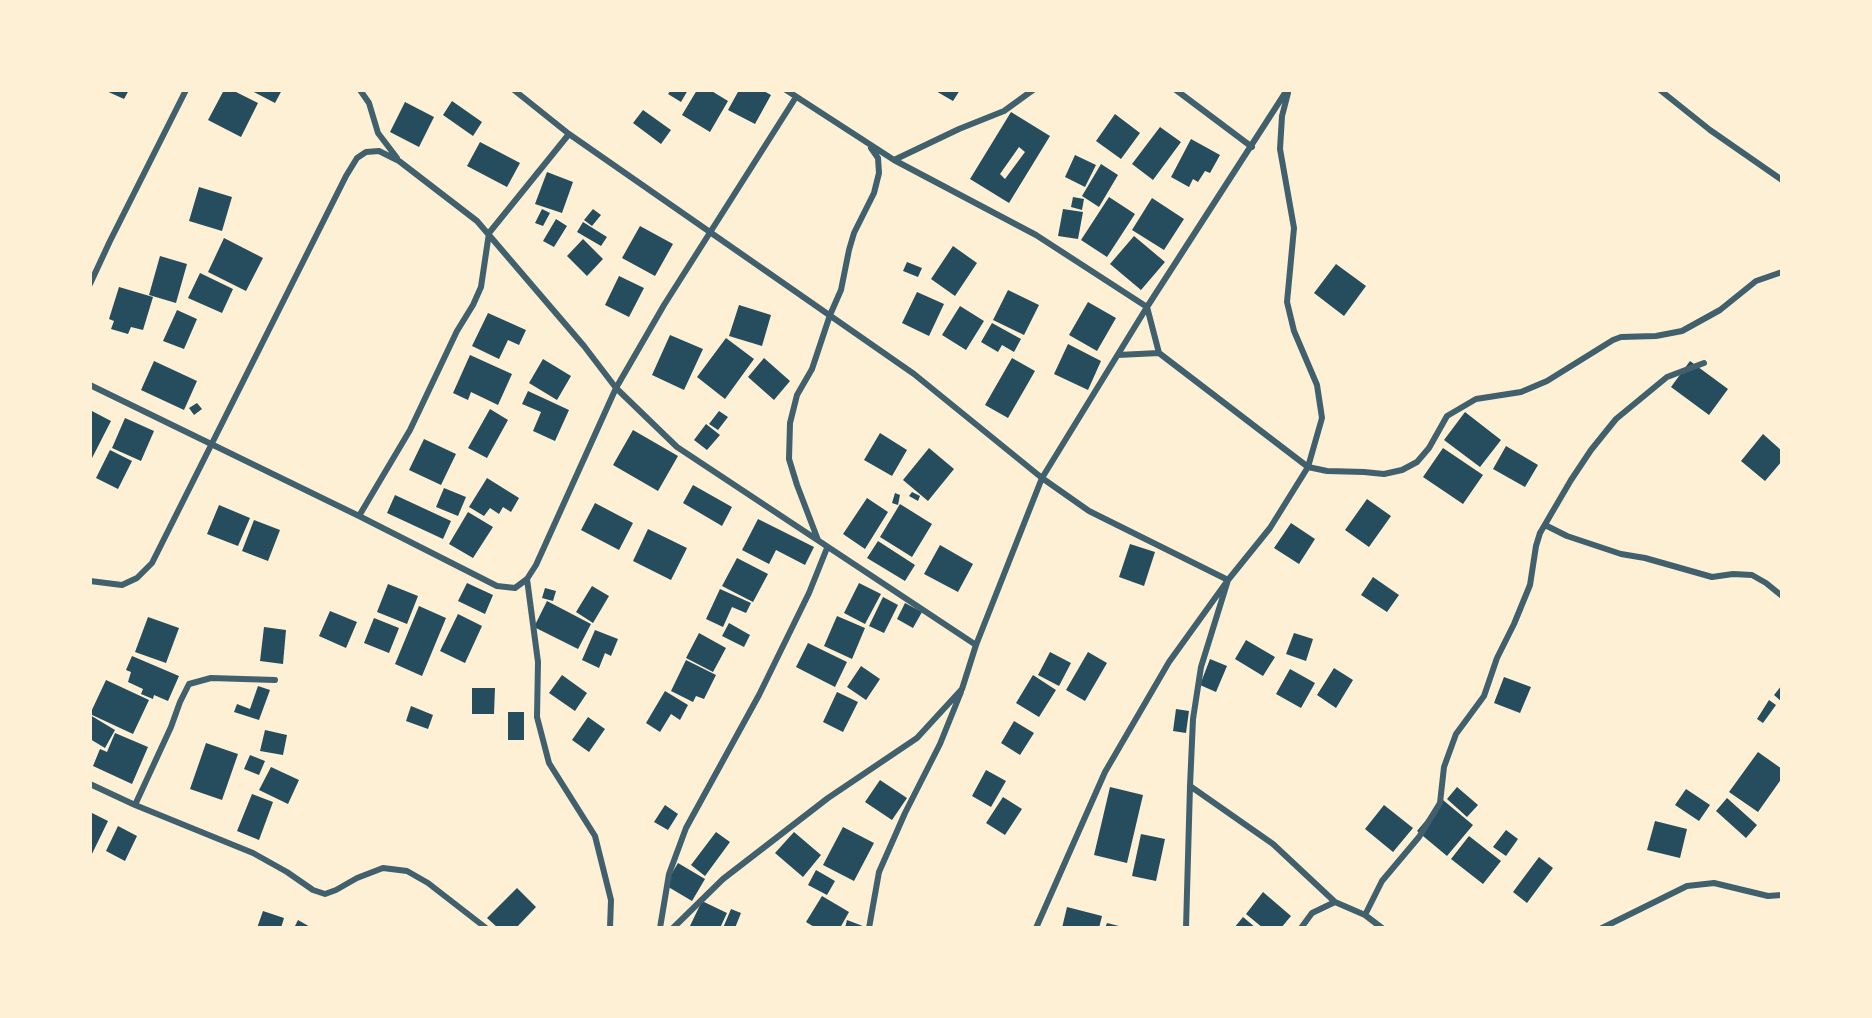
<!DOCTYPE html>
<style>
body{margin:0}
#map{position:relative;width:1872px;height:1018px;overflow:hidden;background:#fdf0d5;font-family:Montserrat,sans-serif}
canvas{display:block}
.frame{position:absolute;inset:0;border:92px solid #fdf0d5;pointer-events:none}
</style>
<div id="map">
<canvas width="1872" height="1018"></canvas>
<div class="frame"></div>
</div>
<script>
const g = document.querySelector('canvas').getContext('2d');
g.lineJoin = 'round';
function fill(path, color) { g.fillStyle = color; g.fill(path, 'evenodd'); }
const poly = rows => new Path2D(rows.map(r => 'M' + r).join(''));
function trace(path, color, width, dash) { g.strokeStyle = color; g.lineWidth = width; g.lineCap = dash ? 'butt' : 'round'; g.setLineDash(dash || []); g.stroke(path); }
fill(poly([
 [104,90,129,90,124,99],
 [224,90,232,90,258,103,241,137,208,120],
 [250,90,282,90,275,103],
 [671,90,688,90,681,102,668,94],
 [697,90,710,90,728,101,710,132,682,115],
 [739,90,762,90,771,95,755,124,728,110],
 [934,90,960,90,953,101],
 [452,101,482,122,473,136,443,115],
 [405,102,434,117,419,147,390,132],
 [643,110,671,130,661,144,633,123],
 [1011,112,1050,136,1009,203,970,179],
 [1019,147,1025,152,1005,179,1000,174],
 [1115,114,1140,133,1121,159,1096,141],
 [1160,127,1181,142,1153,180,1132,164],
 [1191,139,1220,155,1210,173,1205,171,1198,182,1193,179,1189,187,1171,177],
 [480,142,520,163,507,187,467,166],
 [1075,155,1096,165,1085,187,1065,177],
 [1101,164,1118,175,1099,207,1082,196],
 [547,172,573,182,562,213,535,204],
 [199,187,232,197,222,231,189,221],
 [1073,197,1084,199,1082,210,1071,207],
 [1109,197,1135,214,1107,257,1081,240],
 [1152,198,1184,219,1164,250,1132,230],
 [542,209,550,213,543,226,535,223],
 [593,209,601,215,592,226,584,220],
 [1063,209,1083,212,1078,239,1058,236],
 [556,219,567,226,554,247,543,241],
 [583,222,607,237,601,246,577,232],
 [640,226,673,244,655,276,622,258],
 [1134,236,1165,262,1141,290,1110,264],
 [224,238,263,258,246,291,208,272],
 [583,239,603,259,587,276,567,256],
 [953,246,977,263,955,296,931,279],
 [160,256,187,264,176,303,149,295],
 [907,262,922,268,918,277,903,271],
 [1336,264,1366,286,1344,316,1314,293],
 [200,273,233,289,222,313,188,298],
 [619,276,644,288,629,317,605,305],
 [119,287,153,297,143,330,131,327,128,334,111,329,114,321,109,319],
 [1008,290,1039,305,1024,335,993,320],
 [917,292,944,304,929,336,902,323],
 [1088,302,1116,318,1097,351,1069,335],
 [739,305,771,315,762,346,729,336],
 [960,306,984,321,966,350,942,335],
 [177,310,197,319,184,349,163,341],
 [488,313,526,330,519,345,508,340,499,359,472,346],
 [992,323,1021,339,1014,352,1002,345,998,352,981,342],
 [670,335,703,349,684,390,652,375],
 [726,338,754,359,725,399,697,377],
 [1068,344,1101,361,1088,390,1054,374],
 [470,355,512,374,498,405,471,392,468,400,453,393],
 [764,358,790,381,774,400,748,377],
 [1012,358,1035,371,1008,418,985,405],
 [543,359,571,376,557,400,529,383],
 [154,361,197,381,184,410,141,390],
 [1690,361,1728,389,1709,415,1671,387],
 [528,391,569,410,555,441,533,431,541,412,522,404],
 [197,403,202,409,194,415,189,408],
 [490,409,508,420,487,458,468,448],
 [90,410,111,421,90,462],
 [719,411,728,417,718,430,709,424],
 [1465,412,1501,440,1480,467,1444,440],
 [125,418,154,431,141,461,112,448],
 [706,424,720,435,707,450,694,440],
 [633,430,678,456,658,491,613,465],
 [880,433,907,450,892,476,864,460],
 [1763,434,1782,451,1782,461,1765,481,1741,461],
 [424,439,456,454,441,485,409,470],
 [1506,446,1538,465,1525,487,1493,469],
 [929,448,954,469,928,501,903,480],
 [1443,448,1483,475,1463,504,1423,477],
 [110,450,132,461,118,489,96,478],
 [487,478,519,498,511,512,503,507,499,514,490,508,484,516,469,507],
 [693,485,732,507,722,526,683,503],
 [444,488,466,497,458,516,436,507],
 [912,492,920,496,918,501,909,496],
 [895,493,900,495,898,505,892,503],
 [395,495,451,521,443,539,387,513],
 [867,498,888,512,865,549,843,534],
 [1367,499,1391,516,1369,547,1345,530],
 [595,503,633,523,619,550,581,530],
 [900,504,932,524,912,557,880,537],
 [219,505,250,518,238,546,207,534],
 [468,512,493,527,473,558,449,544],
 [758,519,814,547,805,565,776,550,769,564,742,550],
 [254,520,280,530,268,561,242,551],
 [1291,523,1315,539,1299,564,1274,548],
 [648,529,687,548,671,580,633,561],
 [878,541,915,565,905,581,867,558],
 [1130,544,1155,552,1144,586,1119,577],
 [940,545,973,564,958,592,924,574],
 [737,558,768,574,753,602,722,586],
 [1373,577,1399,595,1387,612,1361,595],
 [467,583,493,595,485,614,458,601],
 [859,583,881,594,865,624,844,613],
 [388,584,418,596,407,624,377,612],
 [592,586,609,596,593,623,576,612],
 [545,588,556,591,553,601,542,598],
 [720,589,751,603,746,613,732,607,723,627,706,619],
 [883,597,898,605,884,633,869,626],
 [547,601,591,624,578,649,534,627],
 [905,603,922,612,913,628,897,619],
 [419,606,446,618,422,676,395,664],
 [330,611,357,622,346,648,319,636],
 [458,614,482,626,465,663,440,651],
 [837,616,865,628,852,659,824,646],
 [148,617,179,628,166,663,135,652],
 [374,618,399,628,389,653,364,643],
 [729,623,750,635,744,647,722,636],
 [264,627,286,630,283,664,260,661],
 [595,630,618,639,611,656,605,653,599,668,582,660],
 [699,633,726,648,713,672,686,658],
 [1294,633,1313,639,1306,661,1286,654],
 [1246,640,1275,657,1263,676,1235,659],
 [808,643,847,662,835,687,796,667],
 [1050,652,1071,663,1059,686,1038,675],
 [1088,652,1107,663,1085,701,1066,690],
 [132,656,179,676,168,701,154,695,153,699,141,694,143,689,128,682,131,672,126,670],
 [1210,659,1227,666,1216,692,1200,685],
 [686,660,716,675,704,699,696,696,693,702,671,691],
 [861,666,880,679,866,700,847,687],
 [1334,668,1353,680,1336,708,1317,695],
 [1290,669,1315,683,1301,708,1276,694],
 [562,675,587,693,575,711,549,693],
 [1033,675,1056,690,1039,717,1016,703],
 [1504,677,1531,687,1520,713,1494,703],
 [106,680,149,700,133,734,90,714],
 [1782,685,1782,702,1774,695],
 [258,686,270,690,259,720,234,712,237,704,250,709],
 [472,688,495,688,494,714,472,714],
 [665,691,688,705,680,720,671,714,660,732,646,723],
 [837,692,858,702,843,732,823,722],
 [1769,700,1776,705,1763,723,1757,719],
 [411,706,433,715,428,729,406,721],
 [1176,709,1189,711,1186,733,1173,731],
 [508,712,524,712,524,740,508,740],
 [90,715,115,730,105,748,90,739],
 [588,717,605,729,589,752,572,740],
 [1014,721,1034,733,1020,755,1001,743],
 [265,730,287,735,283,755,260,751],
 [115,733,148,747,132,784,93,766,100,749,107,752],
 [206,743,238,754,222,800,190,789],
 [1758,752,1782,769,1782,778,1758,812,1729,792],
 [250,755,265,761,259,775,244,769],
 [271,767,299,780,288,804,259,790],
 [986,770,1006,781,991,807,972,796],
 [880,780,907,798,892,820,865,802],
 [1110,787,1143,795,1127,863,1094,855],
 [1457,787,1478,805,1467,817,1447,799],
 [1686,789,1710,805,1699,821,1675,805],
 [252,794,273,802,259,840,237,831],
 [1003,797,1022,809,1005,835,986,823],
 [1727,798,1757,825,1746,838,1716,811],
 [1443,800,1473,825,1447,856,1417,831],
 [665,805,678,814,668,830,654,822],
 [1384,805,1413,828,1393,852,1365,829],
 [90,812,108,821,90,858],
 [1655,821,1687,829,1680,858,1647,850],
 [118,826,137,836,125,861,106,851],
 [843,827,874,843,854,881,823,865],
 [1506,830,1518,839,1506,856,1493,847],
 [716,832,730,842,705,876,691,865],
 [794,832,821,855,803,877,775,853],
 [1141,834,1165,839,1156,881,1132,876],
 [1469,836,1501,861,1483,884,1451,859],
 [1539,857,1553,868,1527,903,1513,892],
 [678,863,705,879,692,901,665,885],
 [816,870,835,881,827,895,808,885],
 [517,888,536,907,516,928,498,928,487,918],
 [1263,892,1291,916,1281,928,1263,928,1246,914],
 [822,896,849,912,840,928,816,928,806,922],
 [702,901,727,913,720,928,689,928],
 [1067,907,1102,916,1099,928,1062,928],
 [731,909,741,913,735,928,723,928],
 [263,911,284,918,281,928,257,928],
 [1243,917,1256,928,1234,928],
 [298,920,312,928,294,928],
 [847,920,868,928,845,928],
 [1107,923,1123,927,1123,928,1105,928]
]), '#264d5e');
trace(poly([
 [360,90,369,103,378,133,397,158],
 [514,90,569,134,914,374,1042,478,1089,511,1228,580,1169,662,1105,772,1036,928],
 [786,90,894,160,1036,235,1147,307,1159,353,1308,467,1327,471,1364,472,1384,474,1402,470,1417,462,1429,448,1447,416,1476,399,1521,392,1547,381,1613,340,1621,337,1656,336,1682,331,1720,310,1756,281,1782,272],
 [1176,90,1252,147],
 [1660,90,1710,130,1782,180],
 [894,160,959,129,1004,111,1033,90],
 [90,284,110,241,186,90],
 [1118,355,1159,353],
 [90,385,359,516,497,586,515,588,527,579,536,565,616,388,664,305,796,97],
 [359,516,410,430,457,331,473,305,481,287,489,233,569,134],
 [1545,525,1567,536,1621,554,1645,558,1712,577,1733,574,1752,575,1766,583,1782,596],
 [818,540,797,485,789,459,790,423,797,395,812,369,830,315,841,290,849,250,854,233,874,193,879,173,878,158,871,148],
 [527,579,538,662,537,717,549,763,595,836,611,900,610,928],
 [90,581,122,585,137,578,152,563,346,176,357,158,366,152,379,151,399,161,477,221,584,346,616,388,677,447,976,645],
 [90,784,135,805,253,853,287,872,313,890,325,894,336,890,357,878,383,868,407,871,428,883,486,928],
 [1190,786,1273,844,1335,902],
 [135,805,171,727,180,702,189,684,211,678,275,680],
 [1365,915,1382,881,1419,837,1440,803,1444,767,1456,734,1484,696,1497,658,1514,624,1530,585,1536,546,1540,533,1571,480,1591,450,1616,419,1667,377,1704,363],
 [660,928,669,874,686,828,759,695,809,593,827,548],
 [673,928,723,879,828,798,917,738,962,689,976,645,1042,478,1147,307,1287,90],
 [869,928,879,872,905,813,940,744,961,692],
 [1186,928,1190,786,1193,719,1201,667,1228,580,1270,528,1308,467,1322,418,1317,385,1294,331,1287,302,1294,228,1280,149,1282,116,1288,93],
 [1301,928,1312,913,1335,902,1365,915,1382,928],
 [1602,928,1687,886,1714,883,1768,896,1782,895]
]), '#3f606c', 6);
</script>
